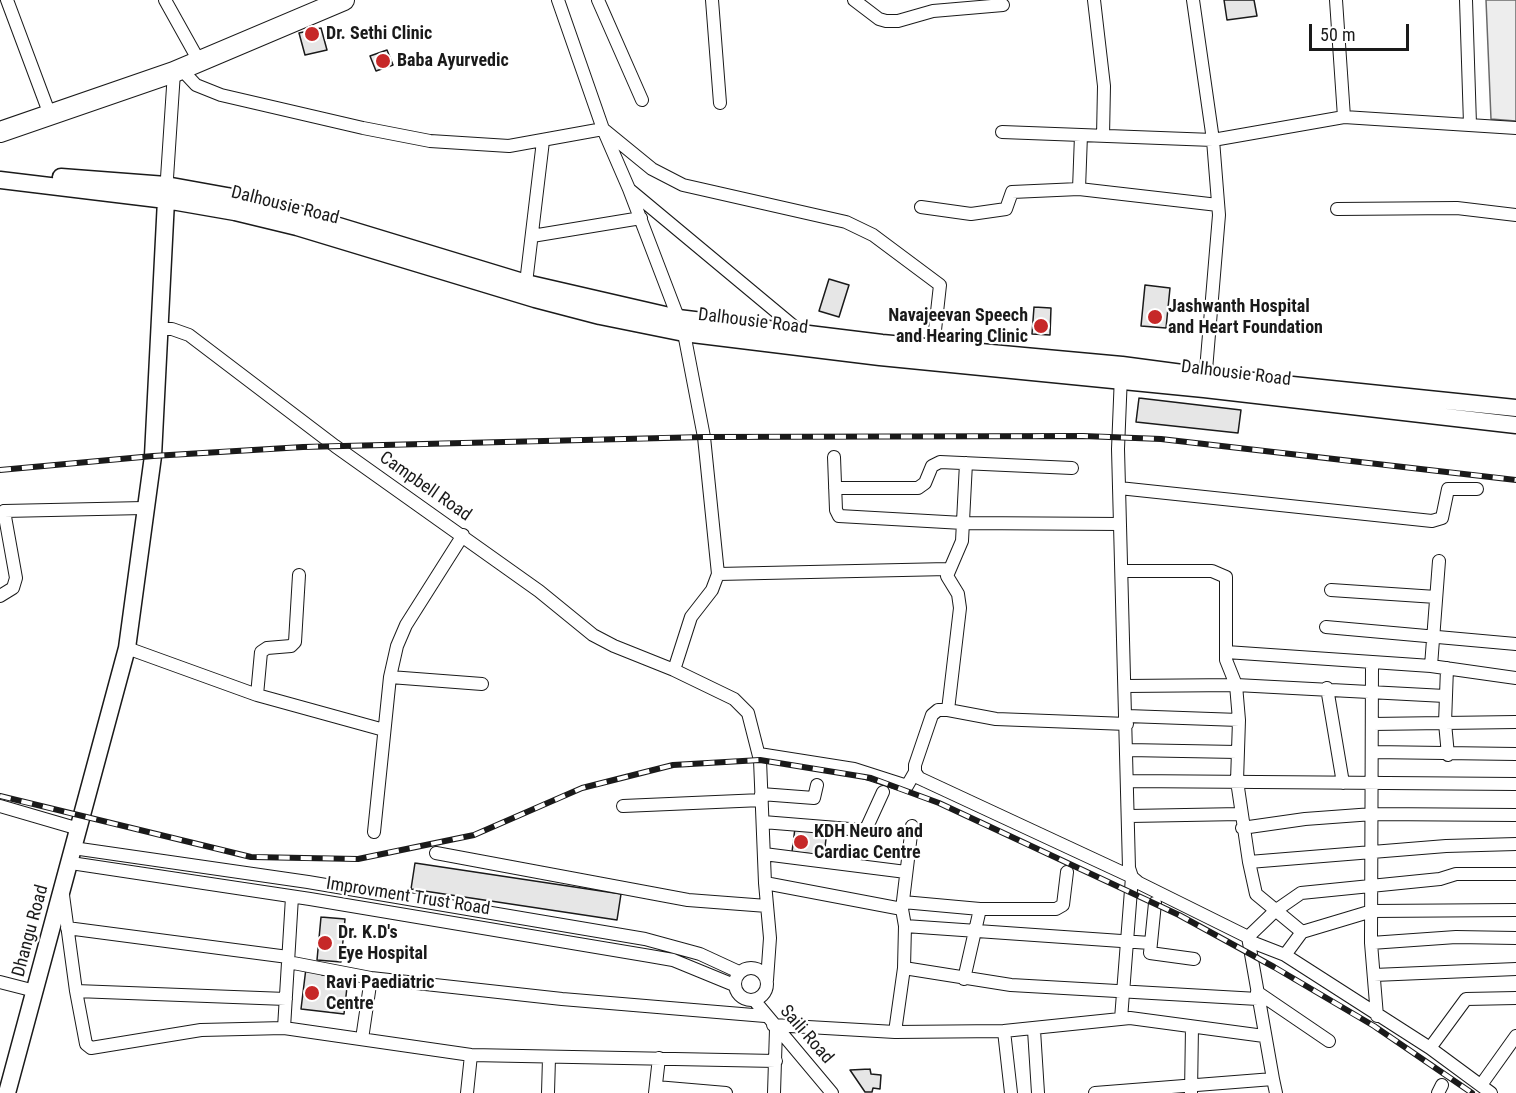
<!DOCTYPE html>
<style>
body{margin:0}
#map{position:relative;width:1516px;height:1093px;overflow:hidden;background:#fff;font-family:"Roboto Condensed",sans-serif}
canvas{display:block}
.scale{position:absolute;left:1309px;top:24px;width:100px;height:27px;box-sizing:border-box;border:3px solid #1a1a1a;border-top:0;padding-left:8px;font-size:18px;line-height:21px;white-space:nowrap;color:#1a1a1a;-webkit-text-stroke:4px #fff;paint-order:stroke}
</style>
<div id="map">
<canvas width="1516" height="1093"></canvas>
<div class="scale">50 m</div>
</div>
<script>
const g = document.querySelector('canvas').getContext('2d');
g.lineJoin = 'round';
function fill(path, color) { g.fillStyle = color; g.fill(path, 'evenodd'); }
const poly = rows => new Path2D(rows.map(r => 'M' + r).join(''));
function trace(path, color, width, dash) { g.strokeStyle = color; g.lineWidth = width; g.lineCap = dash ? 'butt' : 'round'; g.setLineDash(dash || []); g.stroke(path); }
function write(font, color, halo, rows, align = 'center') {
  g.font = font + ' "Roboto Condensed",sans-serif'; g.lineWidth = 4.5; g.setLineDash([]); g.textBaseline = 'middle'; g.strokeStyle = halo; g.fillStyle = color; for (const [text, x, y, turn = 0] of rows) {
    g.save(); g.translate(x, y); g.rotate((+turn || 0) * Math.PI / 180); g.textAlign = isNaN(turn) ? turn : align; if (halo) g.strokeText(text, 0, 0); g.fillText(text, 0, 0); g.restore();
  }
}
const built = poly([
 [1486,0,1516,0,1516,121,1491,119,1486,0]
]);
fill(built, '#ededed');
trace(built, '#6a6a6a', 1.5);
const building = poly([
 [1224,0,1254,0,1257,16,1227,20,1224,0],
 [321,28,327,50,305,55,299,33,321,28],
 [387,50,393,65,376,71,370,56,387,50],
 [829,279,849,285,839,317,819,311,829,279],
 [1145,285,1170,288,1166,328,1141,326,1145,285],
 [1034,307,1051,308,1050,335,1032,334,1034,307],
 [1139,398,1241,410,1238,433,1136,422,1139,398],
 [795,828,827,831,824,855,792,852,795,828],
 [415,863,621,894,617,920,411,889,415,863],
 [321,917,345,919,341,962,317,960,321,917],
 [306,968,323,970,322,975,330,976,329,984,347,987,344,1014,301,1009,306,968],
 [870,1069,871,1074,881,1075,880,1089,873,1088,872,1092,865,1092,850,1070,870,1069]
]);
fill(building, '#e6e6e6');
trace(building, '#1a1a1a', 1.5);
const street = poly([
 [7,0,50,115],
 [165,0,199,61],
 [558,0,603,129,629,189,684,333,704,437,718,574,712,590,691,617,674,670,734,699,748,713,760,760,765,883,770,938,767,980],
 [598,0,642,100],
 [712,0,720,103],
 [854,0,879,19,886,21,898,21,933,11,1003,5],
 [1094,0,1104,86,1103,136],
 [1193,0,1213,140,1219,215,1205,382],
 [1336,0,1344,117,1516,128],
 [1466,0,1470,124],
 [181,69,196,85,221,95,363,128,430,141,509,146,603,129,652,169,683,185,846,222,873,235,940,285,933,348],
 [1002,132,1213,140,1344,117],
 [1079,189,1081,135],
 [630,190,803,334],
 [166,193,174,72],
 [921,207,971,214,1006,209,1012,192,1079,189,1218,205],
 [1337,209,1457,208,1516,215],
 [532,236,641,218],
 [526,283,543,141],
 [159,329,172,329,189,335,335,446,539,591,593,635,614,646,674,670],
 [834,457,836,510,839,516,963,523,1120,524],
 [966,463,962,541,947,576,958,594,960,608,948,710,996,719,1127,724],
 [835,488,918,488,925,483,932,466,940,462,1072,468],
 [1119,488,1432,521,1442,518,1448,489,1477,489],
 [1122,571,1212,571,1226,577,1226,660,1236,685,1239,720,1237,781,1249,862,1256,894,1302,932],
 [718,574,948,569],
 [1331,590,1436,597],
 [0,596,13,588,16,578,4,511,144,508],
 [1326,627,1516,644],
 [127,648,257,695,384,730],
 [1226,652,1431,666,1516,678],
 [1372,663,1371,943,1377,1016],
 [1431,666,1439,561],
 [1447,668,1445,723,1448,755],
 [390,677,397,646,406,625,463,535],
 [1126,686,1236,685,1445,696],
 [1327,688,1343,783],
 [257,695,261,652,267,648,291,646,295,642,299,575],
 [948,710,938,710,932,715,915,765,915,772,919,778,1132,877,1121,1019],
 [1127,716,1239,720],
 [1372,724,1516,722],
 [1128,750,1237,752],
 [1372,752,1516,754],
 [759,754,854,769,907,786,915,772],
 [1129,781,1516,784],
 [761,794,814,798,817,785],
 [0,806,79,829],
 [623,806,762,800],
 [1130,816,1241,814],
 [763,822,862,830,867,827,883,792],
 [1242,828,1305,819,1373,814,1516,815],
 [374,832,390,677,482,684],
 [73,848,308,882,645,939,700,954,739,972],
 [436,853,688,900,767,906],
 [764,854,906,872],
 [1249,862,1446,846,1516,844],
 [71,863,310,899,650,956,673,960,734,985],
 [765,883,902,909,912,826],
 [63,895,76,991,86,1044,91,1048,201,1030,284,1028,471,1055,776,1061],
 [903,902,980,909,1056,909,1063,905,1067,872],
 [1155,903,1150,953,1194,959],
 [905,926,1150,943],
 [67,928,288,957],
 [1248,937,1275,911,1301,893,1440,879,1456,874,1516,874],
 [1249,941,1285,955,1430,1048,1491,1093],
 [1371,943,1456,937,1516,938],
 [1285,955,1302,932,1372,911,1516,910],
 [288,962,371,978,562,999,765,1016],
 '735 984a16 16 0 1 1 32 0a16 16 0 1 1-32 0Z',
 [904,968,1011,985,1258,999],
 [1374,975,1516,969],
 [964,979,980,909],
 [0,982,35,991],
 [76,991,286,999],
 [1257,992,1329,1041],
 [754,1000,832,1093],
 [773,1025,895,1032,1004,1031,1130,1018,1264,1036],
 [284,1028,292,897],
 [1034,1030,1038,1093],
 [1004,1031,1011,1093],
 [895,1032,904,968,905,926,902,909],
 [362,1039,371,978],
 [1430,1048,1466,999,1516,998],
 [1273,1079,1276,1093],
 [1481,1085,1516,1036],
 [656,1087,726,1093],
 [467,1093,471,1055],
 [548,1093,549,1058],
 [655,1093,659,1058],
 [774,1093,776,1029],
 [1095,1093,1273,1079,1248,937,1139,883,1132,877,1129,868,1118,449,1121,375],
 [1191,1093,1192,1027],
 [1438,1093,1442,1085]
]);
const secondary = poly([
 [61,177,166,185,227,196,299,214,526,283,678,318,882,343,1122,365,1205,376,1516,408],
 [0,180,166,200,235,212,297,227,535,299,600,316,684,333,880,357,1204,389,1516,425],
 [7,1093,127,648,153,456,166,200]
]);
const primary = poly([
 [0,132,174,72,344,0]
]);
trace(street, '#1a1a1a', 14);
trace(secondary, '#1a1a1a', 19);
trace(primary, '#1a1a1a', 22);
trace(street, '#fff', 12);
trace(secondary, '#fff', 16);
trace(primary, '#fff', 20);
const rail = poly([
 [0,470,153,456,303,447,704,437,1083,436,1161,439,1516,480],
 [0,796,251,857,358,859,474,835,582,788,673,765,760,760,871,778,939,803,1179,915,1274,967,1374,1026,1472,1093]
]);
trace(rail, '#1a1a1a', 6);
trace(rail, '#fff', 4, [11]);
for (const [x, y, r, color] of [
 [312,34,8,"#c62828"],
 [383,61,8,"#c62828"],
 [1155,317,8,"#c62828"],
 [1041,326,8,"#c62828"],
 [801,842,8,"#c62828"],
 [325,943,8,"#c62828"],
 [312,993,8,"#c62828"]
]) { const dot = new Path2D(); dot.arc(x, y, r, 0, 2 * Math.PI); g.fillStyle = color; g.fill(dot); trace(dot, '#fff', 2); }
write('bold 18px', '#1a1a1a', '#fff', [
 ["Dr. Sethi Clinic",326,34],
 ["Baba Ayurvedic",397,61],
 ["Jashwanth Hospital",1168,307],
 ["and Heart Foundation",1168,328],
 ["Navajeevan Speech",1028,316,"right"],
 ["and Hearing Clinic",1028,337,"right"],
 ["KDH Neuro and",814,832],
 ["Cardiac Centre",814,853],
 ["Dr. K.D's",338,933],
 ["Eye Hospital",338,954],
 ["Ravi Paediatric",326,983],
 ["Centre",326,1004]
], 'left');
write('18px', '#1a1a1a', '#fff', [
 ["Dalhousie Road",285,206,14],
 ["Dalhousie Road",753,322,7],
 ["Dalhousie Road",1236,374,7],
 ["Campbell Road",425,487,35],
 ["Improvment Trust Road",408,897,9],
 ["Dhangu Road",31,931,-75],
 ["Saili Road",806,1035,49]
]);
</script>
